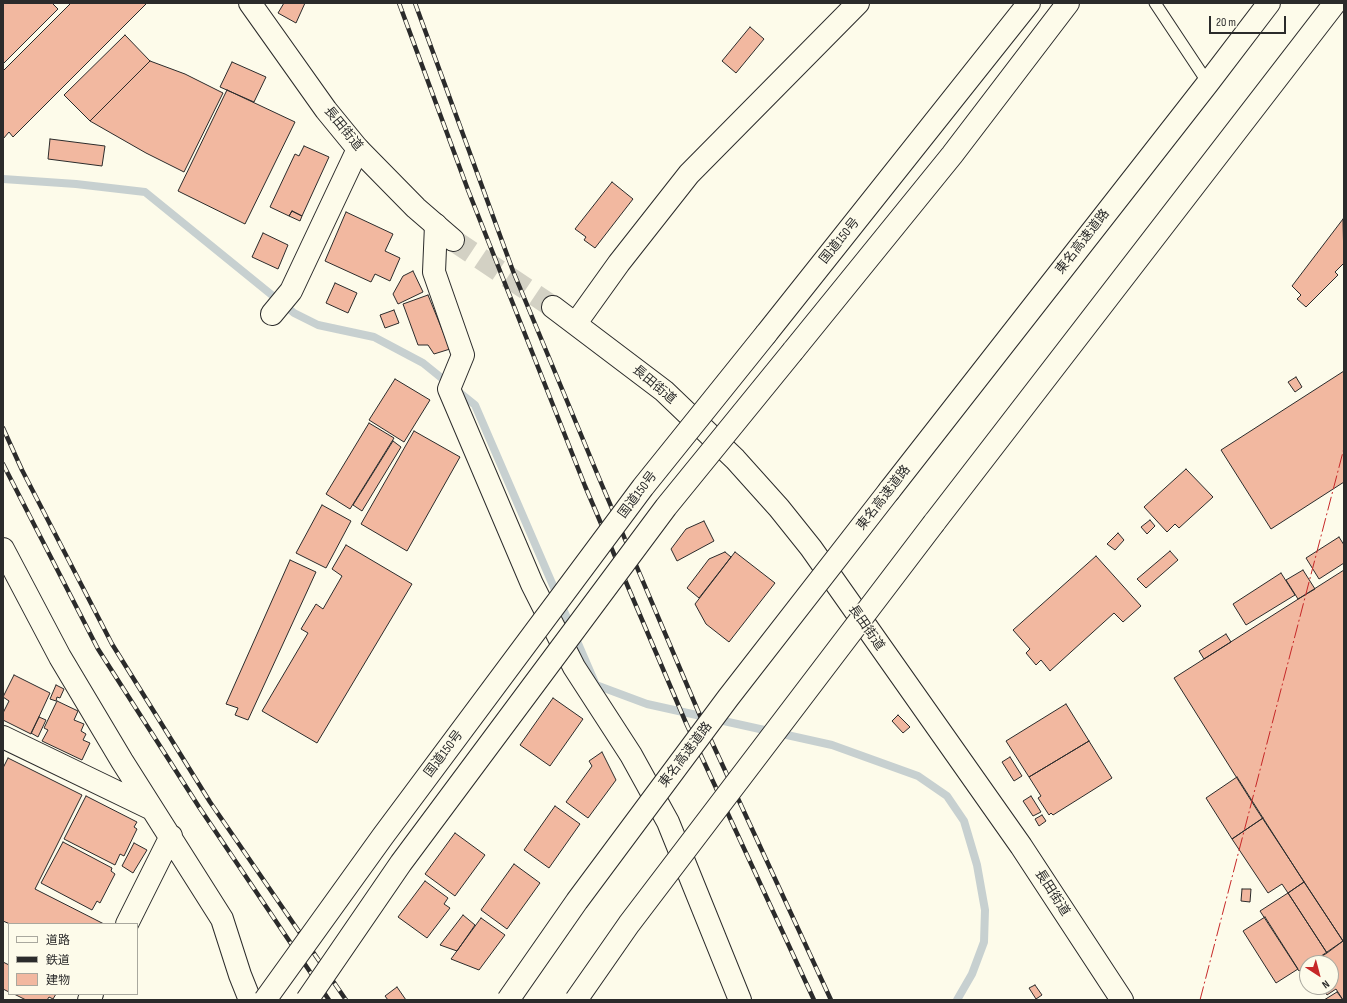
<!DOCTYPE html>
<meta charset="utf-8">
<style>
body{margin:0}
#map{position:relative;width:1347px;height:1003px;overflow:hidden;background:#fdfbea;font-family:"Sofia Sans Condensed","Noto Sans JP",sans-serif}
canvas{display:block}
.frame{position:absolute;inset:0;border:4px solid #2b2b2b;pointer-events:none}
.legend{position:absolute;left:8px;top:923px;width:130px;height:72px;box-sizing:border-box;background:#fdfbea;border:1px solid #a9a89e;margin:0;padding:5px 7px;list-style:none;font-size:12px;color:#2b2b2b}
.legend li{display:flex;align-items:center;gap:8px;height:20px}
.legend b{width:20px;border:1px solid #a9a89e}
.north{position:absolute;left:1299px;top:955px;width:40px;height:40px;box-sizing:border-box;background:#fdfbea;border:1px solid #a9a89e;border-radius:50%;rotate:144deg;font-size:11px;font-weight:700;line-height:16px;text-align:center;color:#2b2b2b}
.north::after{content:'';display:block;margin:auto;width:14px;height:18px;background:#c62828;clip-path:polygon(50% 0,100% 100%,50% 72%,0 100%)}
.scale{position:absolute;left:1209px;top:16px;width:77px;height:18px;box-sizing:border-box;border:2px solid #2b2b2b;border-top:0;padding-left:5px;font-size:12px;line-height:14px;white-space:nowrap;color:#2b2b2b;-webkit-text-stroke:3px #fdfbea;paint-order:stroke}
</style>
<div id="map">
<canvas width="1347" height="1003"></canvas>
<div class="frame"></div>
<ul class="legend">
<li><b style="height:5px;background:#fdfbea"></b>道路</li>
<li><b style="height:5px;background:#2b2b2b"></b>鉄道</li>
<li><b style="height:11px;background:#f2b8a0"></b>建物</li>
</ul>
<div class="north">N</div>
<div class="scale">20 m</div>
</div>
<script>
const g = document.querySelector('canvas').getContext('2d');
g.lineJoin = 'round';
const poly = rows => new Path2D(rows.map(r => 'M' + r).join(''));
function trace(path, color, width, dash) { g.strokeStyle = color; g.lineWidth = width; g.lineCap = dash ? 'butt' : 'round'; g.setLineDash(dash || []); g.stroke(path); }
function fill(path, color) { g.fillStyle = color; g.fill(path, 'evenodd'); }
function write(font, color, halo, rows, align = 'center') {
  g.font = font + ' "Sofia Sans Condensed","Noto Sans JP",sans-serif'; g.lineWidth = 3; g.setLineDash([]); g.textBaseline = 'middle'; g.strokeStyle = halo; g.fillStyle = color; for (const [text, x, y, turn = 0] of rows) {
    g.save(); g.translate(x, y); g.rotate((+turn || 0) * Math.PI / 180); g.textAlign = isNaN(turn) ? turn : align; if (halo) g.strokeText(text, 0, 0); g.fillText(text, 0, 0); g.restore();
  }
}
trace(poly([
 [3,179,76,184,145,192,294,313,318,325,374,337,423,363,475,405,596,685,647,704,832,745,918,776,947,796,964,821,977,865,985,910,984,942,972,974,957,1000]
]), '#c7d0d0', 8);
const building = poly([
 [3,3,52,3,58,9,3,64,3,3],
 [71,3,147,3,13,137,9,132,3,139,3,71,71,3],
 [284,3,305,3,296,23,278,13,284,3],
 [750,27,764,39,736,73,722,61,750,27],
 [125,35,150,61,90,121,64,95,125,35],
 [150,61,185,74,223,93,184,172,146,153,90,121,150,61],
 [232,62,266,77,254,102,220,87,232,62],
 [227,90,295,122,245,224,178,191,227,90],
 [50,139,105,146,102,166,48,159,50,139],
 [304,146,329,157,302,216,292,211,289,216,270,207,295,154,299,156,304,146],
 [612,182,633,199,595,248,584,240,586,237,575,229,612,182],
 [292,211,302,216,300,221,289,216,292,211],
 [346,212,393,234,385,251,400,258,390,281,375,274,371,282,325,261,346,212],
 [1343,219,1344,263,1335,272,1338,275,1306,307,1297,299,1301,295,1292,286,1343,219],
 [263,233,288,245,278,269,252,257,263,233],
 [413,271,423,292,398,304,393,294,403,276,413,271],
 [335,283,357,293,348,313,326,303,335,283],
 [428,295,450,349,434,354,428,345,418,345,403,304,428,295],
 [394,310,399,323,385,328,380,315,394,310],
 [1344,371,1344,482,1271,529,1221,450,1344,371],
 [1296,377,1302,387,1295,392,1288,382,1296,377],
 [395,379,430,400,404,442,369,420,395,379],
 [369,423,394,438,350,509,326,494,369,423],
 [414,431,460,457,407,551,361,524,414,431],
 [393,441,401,447,362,511,353,505,393,441],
 [1186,469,1213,497,1179,528,1175,524,1167,532,1144,507,1186,469],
 [322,505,351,521,326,568,296,553,322,505],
 [1150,520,1155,526,1147,534,1141,527,1150,520],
 [704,521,714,541,677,561,671,549,686,529,704,521],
 [1118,533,1124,540,1115,550,1107,544,1118,533],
 [1339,537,1344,545,1344,563,1319,579,1306,558,1339,537],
 [346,545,412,584,317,743,262,711,308,633,301,629,316,604,323,609,342,576,332,569,346,545],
 [1170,551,1178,560,1146,588,1137,579,1170,551],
 [725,552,731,557,699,598,687,588,709,559,725,552],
 [735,552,775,583,729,642,706,624,695,604,735,552],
 [1096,556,1141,606,1123,622,1114,613,1050,671,1041,660,1036,665,1026,653,1030,649,1013,630,1096,556],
 [290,560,316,572,248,720,235,715,238,708,226,704,290,560],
 [1303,570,1315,589,1298,599,1286,580,1303,570],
 [1344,570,1344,1000,1343,1000,1336,989,1327,995,1322,987,1331,987,1331,963,1311,963,1343,941,1257,810,1174,678,1344,570],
 [1281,573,1295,595,1246,625,1233,604,1281,573],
 [1226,634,1231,642,1204,659,1199,651,1226,634],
 [14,675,50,693,31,734,3,720,3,713,9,701,3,697,14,675],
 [56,685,64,689,60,698,57,697,56,701,50,699,56,685],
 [553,698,583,719,550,766,520,745,553,698],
 [57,701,78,711,74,720,84,724,81,731,86,734,83,740,90,743,82,760,42,741,48,730,44,728,57,701],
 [1066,704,1089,741,1029,777,1006,741,1066,704],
 [898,715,910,727,903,733,892,721,898,715],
 [39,717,46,720,38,737,31,733,39,717],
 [1089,741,1112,778,1053,815,1051,813,1049,815,1038,798,1041,796,1029,777,1089,741],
 [602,752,616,780,588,818,566,802,592,766,589,761,602,752],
 [1010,757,1022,776,1014,781,1002,762,1010,757],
 [8,758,82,795,35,889,104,924,10,924,3,921,3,768,8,758],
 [1237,777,1263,818,1232,839,1206,798,1237,777],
 [86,796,137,822,134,827,137,829,124,856,120,854,115,865,64,839,86,796],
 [1031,796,1041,812,1033,816,1023,801,1031,796],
 [555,806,580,824,549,868,524,850,555,806],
 [1042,815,1046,821,1039,826,1035,819,1042,815],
 [1263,818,1304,882,1288,893,1282,884,1268,893,1232,839,1263,818],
 [455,833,485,855,455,896,425,874,455,833],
 [63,842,112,868,111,871,115,874,100,903,97,901,92,910,41,883,63,842],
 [134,843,147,850,133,873,122,866,134,843],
 [514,864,540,883,507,929,481,910,514,864],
 [425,881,448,898,444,904,450,908,427,938,398,917,425,881],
 [1304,882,1343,941,1327,953,1288,893,1304,882],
 [1242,889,1251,889,1250,902,1241,901,1242,889],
 [1288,893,1327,953,1311,963,1307,963,1307,966,1299,971,1260,911,1288,893],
 [463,915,475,925,457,951,440,945,463,915],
 [1265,917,1298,969,1276,983,1243,931,1265,917],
 [481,918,505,935,479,970,451,959,481,918],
 [3,962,9,965,9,992,3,989,3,962],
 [1035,985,1042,995,1036,999,1029,988,1035,985],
 [397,987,406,1000,388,1000,385,996,397,987],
 [1337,992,1343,1000,1324,1000,1337,992],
 [14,994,56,994,53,999,49,997,47,1000,26,1000,14,994]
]);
fill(building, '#f2b8a0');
trace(building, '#2b2b2b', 1);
trace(poly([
 [453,240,553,307]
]), '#d3d1c4', 22, [22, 11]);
const service = poly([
 [1155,3,1208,83]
]);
const minor = poly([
 [436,225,434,272,463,355,449,389,532,584,574,667,631,755,668,822,740,1000],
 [272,314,291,291,358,149],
 [576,323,619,263,689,174,858,3],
 [3,549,60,657,122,761,222,919,240,975,250,1000],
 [3,737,152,809],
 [127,924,171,836],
 [89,1000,92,994]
]);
const secondary = poly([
 [250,3,326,110,358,149,416,208,453,240],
 [553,307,664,391,735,459,779,508,811,548,1021,846,1122,1000]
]);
const trunk = poly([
 [766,334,1029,3],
 [793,351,952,155,1068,3]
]);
const motorway = poly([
 [889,491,1208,83,1269,3],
 [934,523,1335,3]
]);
trace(service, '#2b2b2b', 13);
trace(minor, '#2b2b2b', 24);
trace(secondary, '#2b2b2b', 24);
trace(trunk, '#2b2b2b', 24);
trace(motorway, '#2b2b2b', 24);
trace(service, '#fdfbea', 11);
trace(minor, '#fdfbea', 22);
trace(secondary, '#fdfbea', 22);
trace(trunk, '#fdfbea', 22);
trace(motorway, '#fdfbea', 22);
const rail = poly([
 [399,3,468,190,585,486,686,723,814,1000],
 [415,3,513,271,599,478,704,725,831,1000],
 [3,428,22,470,112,644,210,802,346,1000],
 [3,464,98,649,199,807,329,1000]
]);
trace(rail, '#2b2b2b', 4.5);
trace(rail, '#fdfbea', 3, [9]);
const trunkBridge = poly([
 [265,1000,383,836,643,487,766,334],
 [307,1000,401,863,666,507,793,351]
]);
const motorwayBridge = poly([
 [508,1000,577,901,728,698,889,491],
 [576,1000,629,924,934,523]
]);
trace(trunkBridge, '#2b2b2b', 24, []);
trace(motorwayBridge, '#2b2b2b', 24, []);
trace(trunkBridge, '#fdfbea', 22);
trace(motorwayBridge, '#fdfbea', 22);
trace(poly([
 [1200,1000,1344,448]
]), '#c62828', 1, [14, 3, 2, 3]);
write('13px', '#2b2b2b', '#fdfbea', [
 ["長田街道",343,129,51],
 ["国道150号",840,241,-51],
 ["東名高速道路",1083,242,-52],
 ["長田街道",654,385,40],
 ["国道150号",638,495,-53],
 ["東名高速道路",884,498,-52],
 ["長田街道",866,628,55],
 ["国道150号",444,754,-53],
 ["東名高速道路",686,755,-53],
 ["長田街道",1052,893,57]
]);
</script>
